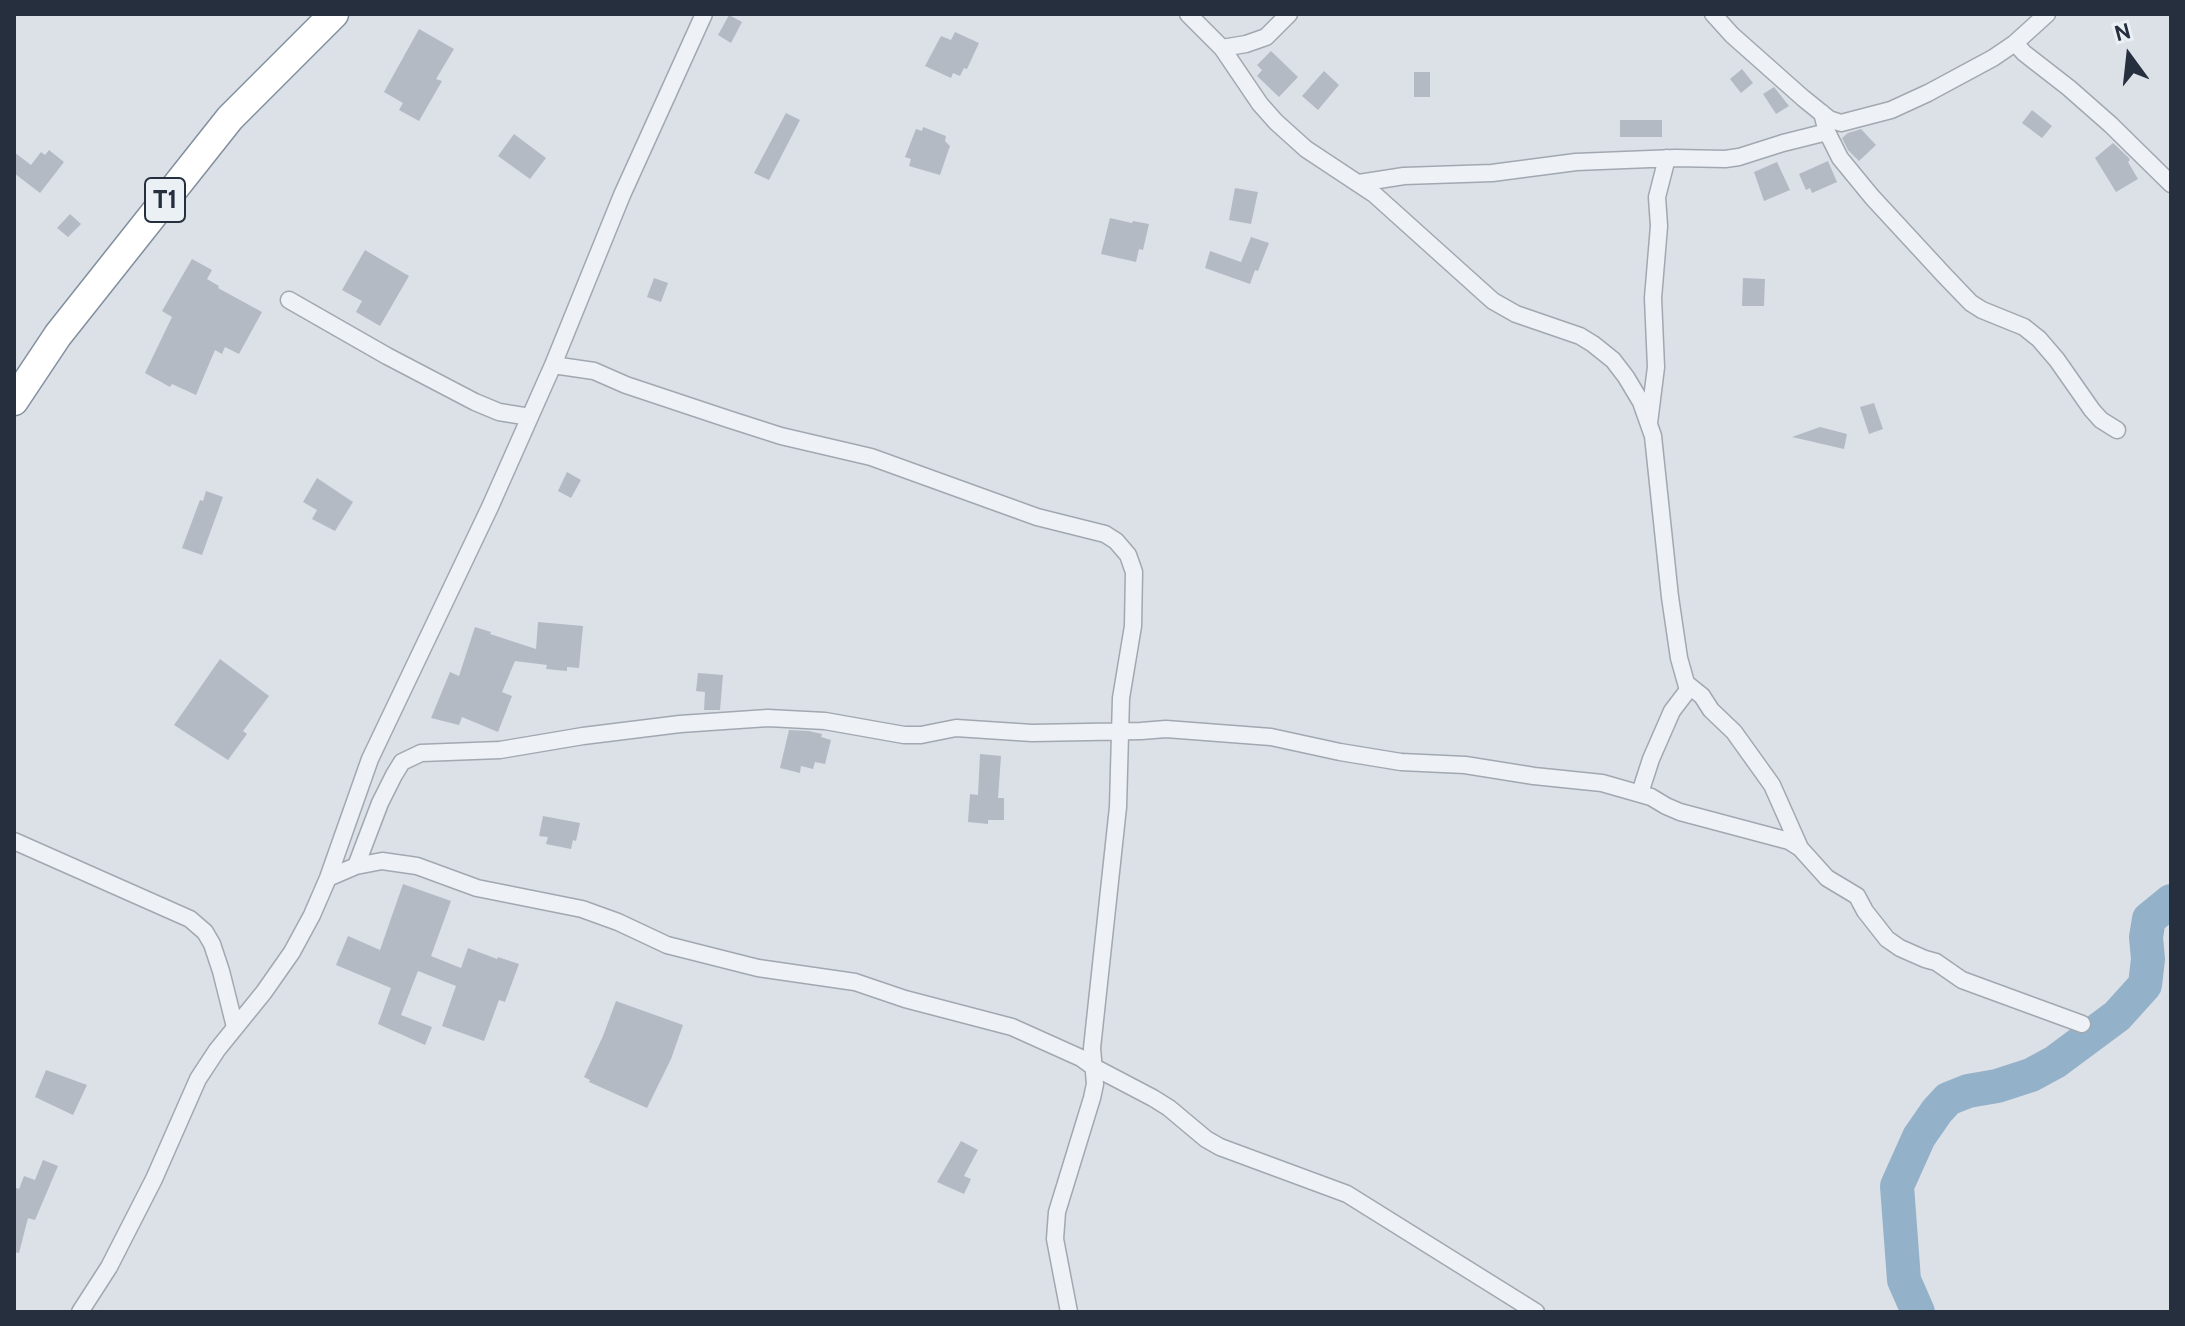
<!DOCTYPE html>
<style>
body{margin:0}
#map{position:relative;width:2185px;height:1326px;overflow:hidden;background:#dce1e7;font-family:Cabin,sans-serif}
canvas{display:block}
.frame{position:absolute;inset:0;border:16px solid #252f3e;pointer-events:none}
.north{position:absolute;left:2089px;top:16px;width:80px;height:80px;-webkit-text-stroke:6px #ebf0f5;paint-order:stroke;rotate:345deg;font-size:22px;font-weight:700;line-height:32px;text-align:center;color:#252f3e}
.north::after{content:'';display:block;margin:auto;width:28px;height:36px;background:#252f3e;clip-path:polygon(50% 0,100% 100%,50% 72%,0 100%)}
</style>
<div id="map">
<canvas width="2185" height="1326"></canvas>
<div class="frame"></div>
<div class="north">N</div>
</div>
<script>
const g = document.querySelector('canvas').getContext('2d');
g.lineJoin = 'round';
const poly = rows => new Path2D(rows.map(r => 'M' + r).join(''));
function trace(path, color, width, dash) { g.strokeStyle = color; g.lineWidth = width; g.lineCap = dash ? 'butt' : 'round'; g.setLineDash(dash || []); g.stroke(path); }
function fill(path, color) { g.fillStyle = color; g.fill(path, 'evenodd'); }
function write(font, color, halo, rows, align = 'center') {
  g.font = font + ' Cabin,sans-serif'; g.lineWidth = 6; g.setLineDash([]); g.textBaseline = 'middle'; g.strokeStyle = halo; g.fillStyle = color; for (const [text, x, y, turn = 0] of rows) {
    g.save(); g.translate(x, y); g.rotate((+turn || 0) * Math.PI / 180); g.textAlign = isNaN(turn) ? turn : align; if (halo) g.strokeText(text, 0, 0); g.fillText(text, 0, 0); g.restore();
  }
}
trace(poly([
 [1918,1312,1904,1280,1897,1186,1919,1137,1937,1111,1948,1099,1968,1091,1997,1086,2031,1075,2055,1062,2117,1016,2145,985,2148,959,2146,937,2149,919,2171,901]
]), '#94b1ca', 34);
fill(poly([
 [729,15,742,22,731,43,718,35],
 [419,29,454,49,436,79,442,81,419,121,399,110,403,103,384,92],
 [955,32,979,43,967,69,964,68,960,76,953,73,951,78,925,66,941,36,951,40],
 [1271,51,1298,77,1279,97,1257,76,1262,70,1257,65],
 [1742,69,1753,83,1741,93,1730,79],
 [1324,71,1339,85,1318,110,1302,96],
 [1414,72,1430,72,1430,97,1414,97],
 [1774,87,1789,106,1776,114,1763,94],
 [2032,110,2052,126,2042,138,2022,123],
 [786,113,800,120,769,180,754,173],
 [1620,120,1662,120,1662,137,1620,137],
 [923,127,946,136,945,141,950,146,940,175,909,166,911,159,905,157,916,129,922,131],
 [1861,129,1876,145,1859,161,1848,150,1842,138,1848,133],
 [514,134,546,158,530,179,498,156],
 [2113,143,2129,158,2130,160,2128,162,2138,179,2116,192,2095,158],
 [49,150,64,162,40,193,14,173,14,152,31,165,41,152,45,155],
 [1828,161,1837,182,1812,193,1810,188,1806,190,1799,174],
 [1777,162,1790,190,1764,201,1754,172],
 [1235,188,1258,192,1251,224,1229,220],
 [70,214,81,224,68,237,57,228],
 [1110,218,1132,223,1133,221,1149,224,1143,250,1139,249,1136,262,1101,254],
 [1251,237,1269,243,1258,271,1255,270,1250,284,1205,268,1210,251,1241,262],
 [365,250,409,276,380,326,356,312,362,301,342,290],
 [192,259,212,270,207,279,219,286,218,288,262,312,239,354,225,347,222,354,215,350,196,395,172,384,170,387,145,373,172,317,162,311],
 [654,278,668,283,661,302,647,297],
 [1743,278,1765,279,1764,306,1742,306],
 [1874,403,1883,429,1869,434,1860,407],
 [1820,427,1847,434,1844,449,1792,437],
 [567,472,581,480,571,498,558,491],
 [317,478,353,502,335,531,312,519,317,510,303,502],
 [206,491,223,497,202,555,182,548,200,500,203,501],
 [538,622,583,626,579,668,567,667,567,671,546,669,547,665,515,661,502,692,512,696,498,732,462,717,459,725,431,718,450,672,459,676,475,627,491,632,490,634,536,649],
 [220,659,269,696,243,731,247,734,228,760,174,725],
 [698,673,723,675,720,710,704,710,705,692,696,691],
 [789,730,809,731,822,734,821,737,831,740,825,764,815,762,813,769,801,766,800,773,780,768],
 [980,754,1001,756,998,798,1004,798,1004,820,988,820,988,824,968,822,970,794,978,795],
 [543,816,580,823,576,841,573,840,571,849,546,844,548,837,539,836],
 [403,884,451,901,431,956,461,968,468,948,497,959,498,957,519,964,505,1002,499,1000,484,1041,442,1026,456,986,418,971,401,1015,432,1027,425,1045,378,1024,391,988,336,965,348,936,380,950],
 [616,1001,683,1025,671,1059,647,1108,589,1082,590,1080,584,1077,603,1036],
 [46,1070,87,1085,73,1115,35,1097],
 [961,1141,978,1150,964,1176,971,1179,964,1194,937,1182],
 [43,1160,58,1166,35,1220,28,1218,19,1253,14,1252,14,1187,19,1189,24,1176,35,1180]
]), '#b3bac4');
const street = poly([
 [1188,14,1222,48,1260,104,1276,122,1306,149,1374,194,1493,301,1516,314,1580,336,1593,344,1613,360,1626,377,1641,402,1653,436,1670,597,1679,658,1688,690,1672,711,1651,759,1640,793],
 [1713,14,1732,35,1803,98,1829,119,1841,123,1891,110,1928,93,1993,58,2015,43,2047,14],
 [2015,43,2024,53,2069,88,2111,125,2171,184],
 [1222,48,1246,44,1266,37,1289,14],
 [1822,113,1827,132,1840,158,1872,197,1945,276,1971,303,1982,310,2024,327,2039,339,2057,360,2092,410,2101,420,2117,430],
 [1359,183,1404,176,1492,173,1576,162,1675,158,1725,159,1739,157,1783,143,1827,132],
 [289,300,387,356,475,402,499,412,530,417],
 [553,365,594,371,626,385,728,419,781,436,871,457,1037,517,1105,534,1116,541,1128,555,1134,572,1133,626,1121,698,1118,807,1092,1048,1095,1084,1092,1098,1057,1212,1055,1239,1069,1312],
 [1649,423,1656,367,1653,298,1659,226,1657,197,1667,158],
 [1687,684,1702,696,1711,710,1734,732,1772,785,1800,848],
 [14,841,190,919,205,932,212,944,221,971,235,1027],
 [356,866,380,803,394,775,402,762,421,753,500,750,583,736,680,724,768,718,825,721,904,735,921,735,956,728,1032,733,1141,731,1166,729,1271,737,1340,752,1401,762,1465,765,1534,776,1602,783,1651,797,1666,806,1680,812,1789,841,1800,848,1827,878,1857,896,1865,911,1887,939,1900,948,1925,959,1936,962,1962,980,2082,1024],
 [328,878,356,866,382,861,417,866,477,888,582,909,618,922,667,945,758,968,855,982,905,999,1012,1027,1081,1058,1092,1066,1153,1098,1169,1108,1206,1139,1220,1147,1347,1194,1536,1312],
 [80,1312,109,1267,154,1179,198,1079,217,1050,264,992,292,952,312,915,328,878,370,759,490,507,553,365,622,195,704,14]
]);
const highway = poly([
 [14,401,58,335,230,118,334,14]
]);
trace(street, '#a1a8b1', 19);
trace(highway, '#828f9e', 31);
trace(street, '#eef1f5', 16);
trace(highway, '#fff', 28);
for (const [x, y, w] of [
 [165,200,40]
]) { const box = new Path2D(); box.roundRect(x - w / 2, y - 22, w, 44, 6); g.fillStyle = '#ebf0f5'; g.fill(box); trace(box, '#252f3e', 2); }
write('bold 26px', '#252f3e', null, [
 ["T1",165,200]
]);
</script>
